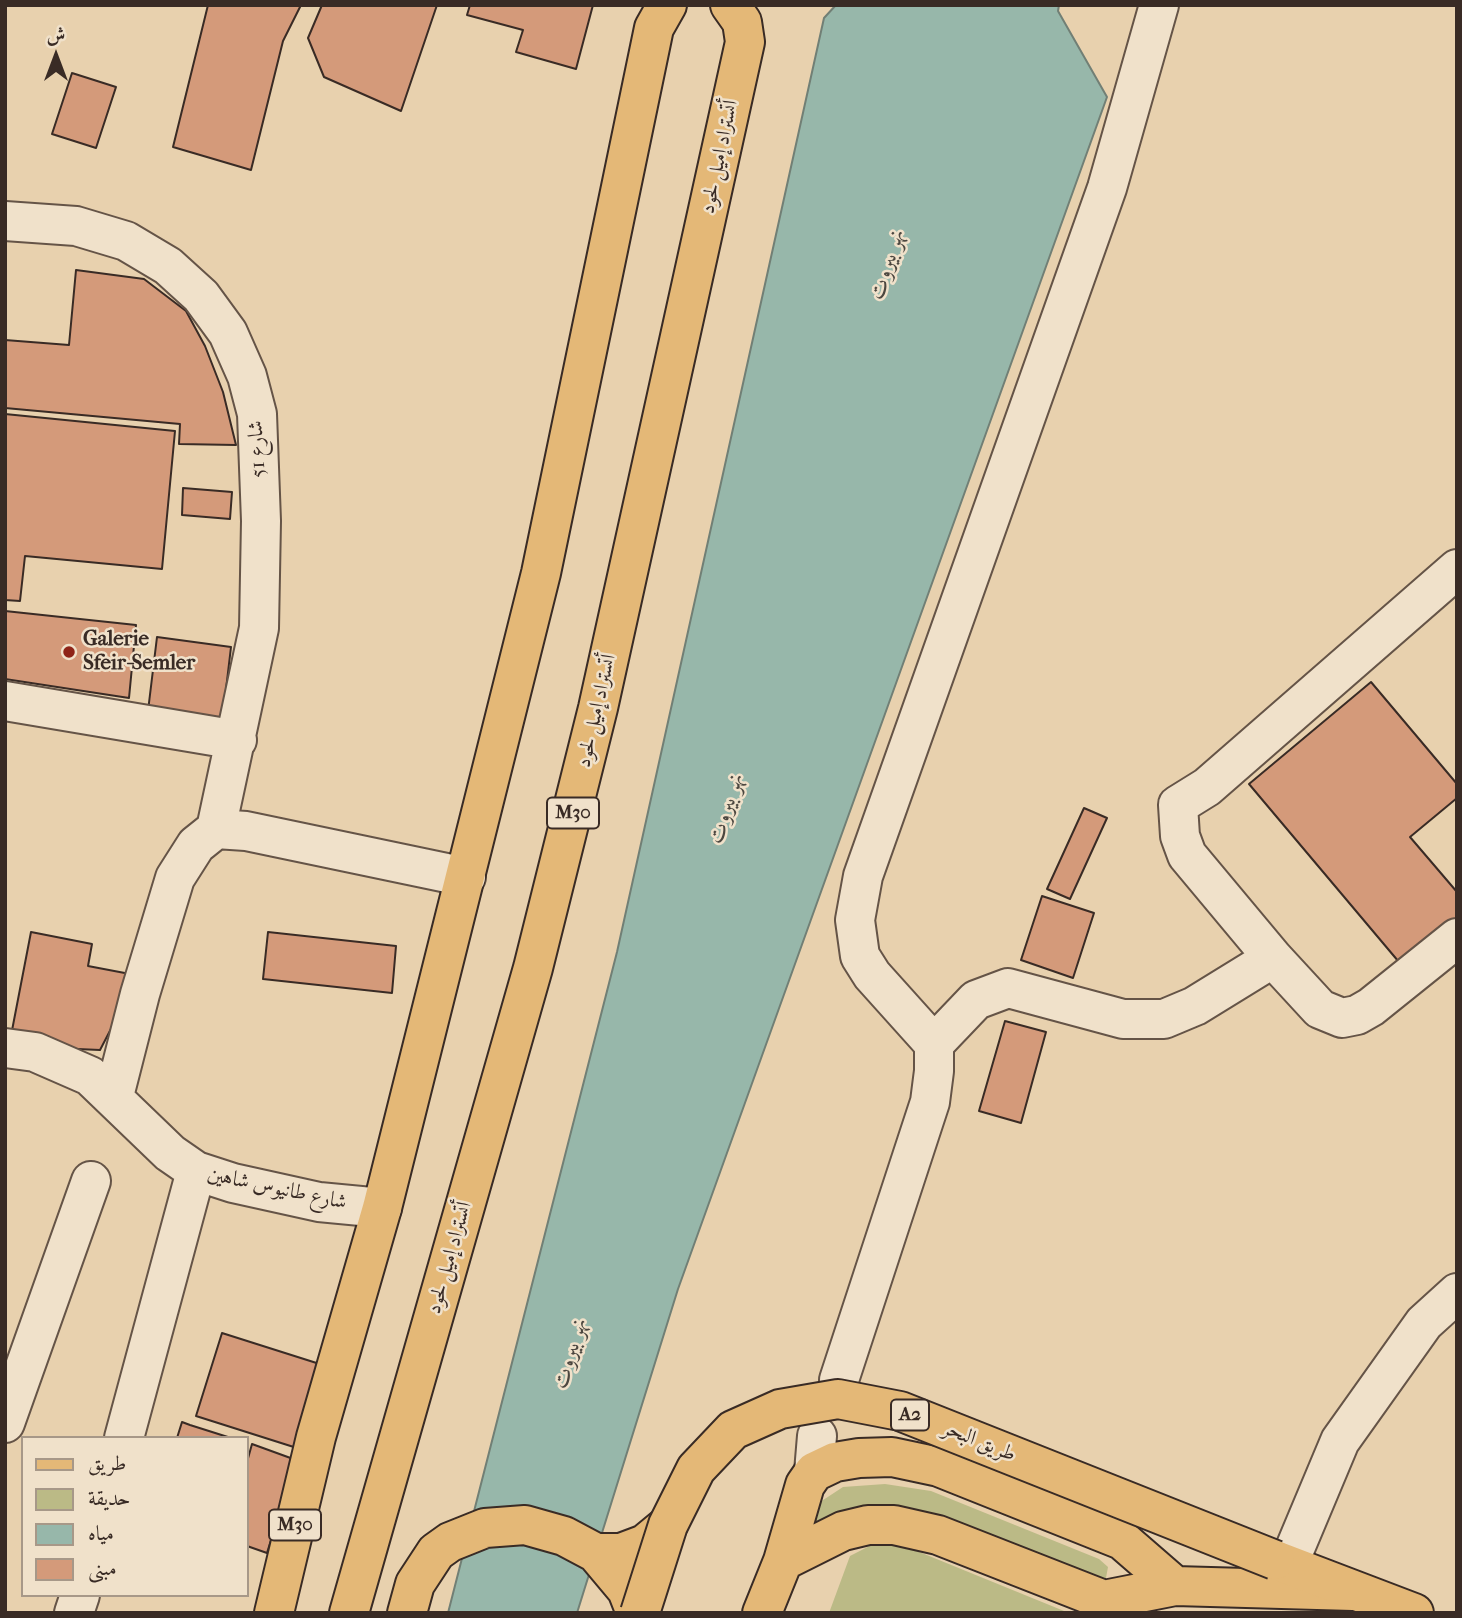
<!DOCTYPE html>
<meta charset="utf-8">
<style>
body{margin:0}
#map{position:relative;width:1462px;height:1618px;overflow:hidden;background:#e8d1ae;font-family:"IM FELL French Canon",Amiri,serif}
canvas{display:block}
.frame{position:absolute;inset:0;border:7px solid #392b25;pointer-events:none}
.legend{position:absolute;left:21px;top:1436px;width:228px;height:161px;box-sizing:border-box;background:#f0e1ca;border:2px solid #a79888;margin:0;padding:9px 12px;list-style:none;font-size:21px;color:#392b25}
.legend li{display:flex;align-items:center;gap:14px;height:35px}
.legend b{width:35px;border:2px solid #a79888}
.north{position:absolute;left:21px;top:21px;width:70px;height:70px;-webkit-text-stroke:5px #f0e1ca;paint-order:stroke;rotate:0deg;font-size:19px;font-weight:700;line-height:28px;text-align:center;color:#392b25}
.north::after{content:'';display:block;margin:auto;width:24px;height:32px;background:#392b25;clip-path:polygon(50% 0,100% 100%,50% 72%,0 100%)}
</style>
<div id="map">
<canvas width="1462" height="1618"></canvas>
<div class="frame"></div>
<ul class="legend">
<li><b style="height:9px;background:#e4b877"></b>طريق</li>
<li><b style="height:19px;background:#bbba86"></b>حديقة</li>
<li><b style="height:19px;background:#97b7aa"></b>مياه</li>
<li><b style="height:19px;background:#d49a7a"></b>مبنى</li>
</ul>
<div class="north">ش</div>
</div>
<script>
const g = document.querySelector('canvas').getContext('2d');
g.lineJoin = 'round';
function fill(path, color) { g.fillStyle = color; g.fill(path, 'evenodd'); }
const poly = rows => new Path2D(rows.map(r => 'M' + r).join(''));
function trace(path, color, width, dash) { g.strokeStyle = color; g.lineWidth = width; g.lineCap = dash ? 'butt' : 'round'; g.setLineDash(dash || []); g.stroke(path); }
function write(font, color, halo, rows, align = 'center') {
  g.font = font + ' "IM FELL French Canon",Amiri,serif'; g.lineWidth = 5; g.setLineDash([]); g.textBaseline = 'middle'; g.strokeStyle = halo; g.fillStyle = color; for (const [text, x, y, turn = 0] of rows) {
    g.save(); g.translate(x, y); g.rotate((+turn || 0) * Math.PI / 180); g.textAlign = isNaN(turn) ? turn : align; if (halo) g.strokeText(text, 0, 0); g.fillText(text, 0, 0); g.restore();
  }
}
fill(poly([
 [885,1484,931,1491,1099,1559,1108,1567,1106,1578,1096,1582,948,1525,796,1548,814,1506,843,1487],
 [885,1538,1069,1613,829,1613,850,1556]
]), '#bbba86');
const water = poly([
 [836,5,1059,5,1058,11,1107,97,678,1289,577,1613,448,1613,617,952,824,18,836,5]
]);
fill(water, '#97b7aa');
trace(water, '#717f75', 2);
const building = poly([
 [208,5,301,5,283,41,251,170,173,147,208,5],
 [322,5,437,5,401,111,324,77,308,38,322,5],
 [470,5,593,5,576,69,516,52,523,30,467,15,470,5],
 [72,73,116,87,96,148,52,134,72,73],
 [76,270,144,279,186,311,205,346,223,392,236,445,179,444,180,424,5,408,5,340,69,345,76,270],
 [5,414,175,431,162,569,25,556,20,601,5,600,5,414],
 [183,488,232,492,230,519,182,515,183,488],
 [5,611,136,625,129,698,5,679,5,611],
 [157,637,231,647,222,723,148,711,157,637],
 [1371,682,1457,784,1457,798,1410,837,1457,892,1457,925,1404,968,1249,784,1371,682],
 [1084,808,1107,818,1070,899,1047,889,1084,808],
 [1042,896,1094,913,1073,978,1021,960,1042,896],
 [31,932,92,944,88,966,130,974,151,952,100,1050,9,1046,31,932],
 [268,932,396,946,392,993,263,979,268,932],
 [1005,1021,1046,1032,1021,1123,979,1111,1005,1021],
 [222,1333,326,1366,300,1449,196,1416,222,1333],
 [182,1422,190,1425,231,1438,177,1438,182,1422],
 [252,1444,296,1460,267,1553,247,1546,247,1462,252,1444]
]);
fill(building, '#d49a7a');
trace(building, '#392b25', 2);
const minor = poly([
 [5,221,76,226,126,241,168,266,201,296,228,333,247,376,257,414,261,521,259,628,216,829],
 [5,701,237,740],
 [1273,958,1320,1009,1342,1018,1357,1015,1371,1007,1457,938],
 [934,1044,976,1000,1008,988,1123,1019,1164,1019,1195,1006,1273,958,1187,855,1180,836,1178,805,1207,787,1457,569],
 [5,1048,35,1052,90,1076,170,1153,196,1171,233,1183,319,1202,382,1208],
 [114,1096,140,994,175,878,196,845,216,829,246,831,466,877],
 [839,1380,930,1102,934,1071,934,1044,872,975,860,956,855,920,863,876,1107,188,1159,5],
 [5,1423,91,1181],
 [124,1438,196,1171],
 [814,1472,817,1436],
 [1288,1565,1340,1441,1424,1323,1457,1293],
 [74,1613,80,1595]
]);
const major = poly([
 [783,1561,843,1531,868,1525,894,1525,938,1535,1104,1600,1175,1586,1353,1591],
 [762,1613,783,1561,805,1485,814,1472,835,1462,859,1458,892,1457,939,1467,1122,1540,1175,1586]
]);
const highway = poly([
 [596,1553,621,1553,645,1544,668,1525],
 [1275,1560,1414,1613],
 [274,1613,316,1437,382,1208,541,573,654,28,667,5],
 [349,1613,533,968,598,708,745,42,742,22,730,5],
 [407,1613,415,1584,436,1552,450,1542,485,1528,525,1525,564,1536,596,1553,627,1590,636,1613]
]);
trace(minor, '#655447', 42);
trace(major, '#392b25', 42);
trace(highway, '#392b25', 42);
trace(minor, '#f0e1ca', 38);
trace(major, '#e4b877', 38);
trace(highway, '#e4b877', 38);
const highwayBridge = poly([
 [640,1613,668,1525,696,1469,733,1430,780,1409,838,1399,900,1411,1275,1560]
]);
trace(highwayBridge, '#392b25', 42, []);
trace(highwayBridge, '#e4b877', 38);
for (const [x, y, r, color] of [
 [69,652,7,"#8f2418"]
]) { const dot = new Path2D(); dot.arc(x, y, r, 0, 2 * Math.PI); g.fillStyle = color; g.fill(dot); trace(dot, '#f0e1ca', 2.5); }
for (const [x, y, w] of [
 [573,813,52],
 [910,1415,38],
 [295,1525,52]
]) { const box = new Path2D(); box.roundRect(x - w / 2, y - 15.5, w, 31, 5); g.fillStyle = '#f0e1ca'; g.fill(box); trace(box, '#392b25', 2); }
write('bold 19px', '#392b25', null, [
 ["M30",573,813],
 ["A2",910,1415],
 ["M30",295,1525]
]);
write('21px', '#392b25', '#f0e1ca', [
 ["أتستراد إميل لحود",720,157,-78],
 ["شارع 51",258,449,-93],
 ["أتستراد إميل لحود",597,711,-77],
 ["شارع طانيوس شاهين",277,1189,12],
 ["أتستراد إميل لحود",450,1258,-74],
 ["طريق البحر",979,1442,22]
]);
write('bold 21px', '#392b25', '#f0e1ca', [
 ["Galerie",83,640],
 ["Sfeir-Semler",83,664]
], 'left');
write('italic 23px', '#4c4740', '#f0e1ca', [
 ["نهر بيروت",888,264,-73],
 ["نهر بيروت",727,808,-73],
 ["نهر بيروت",571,1353,-74]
]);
</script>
